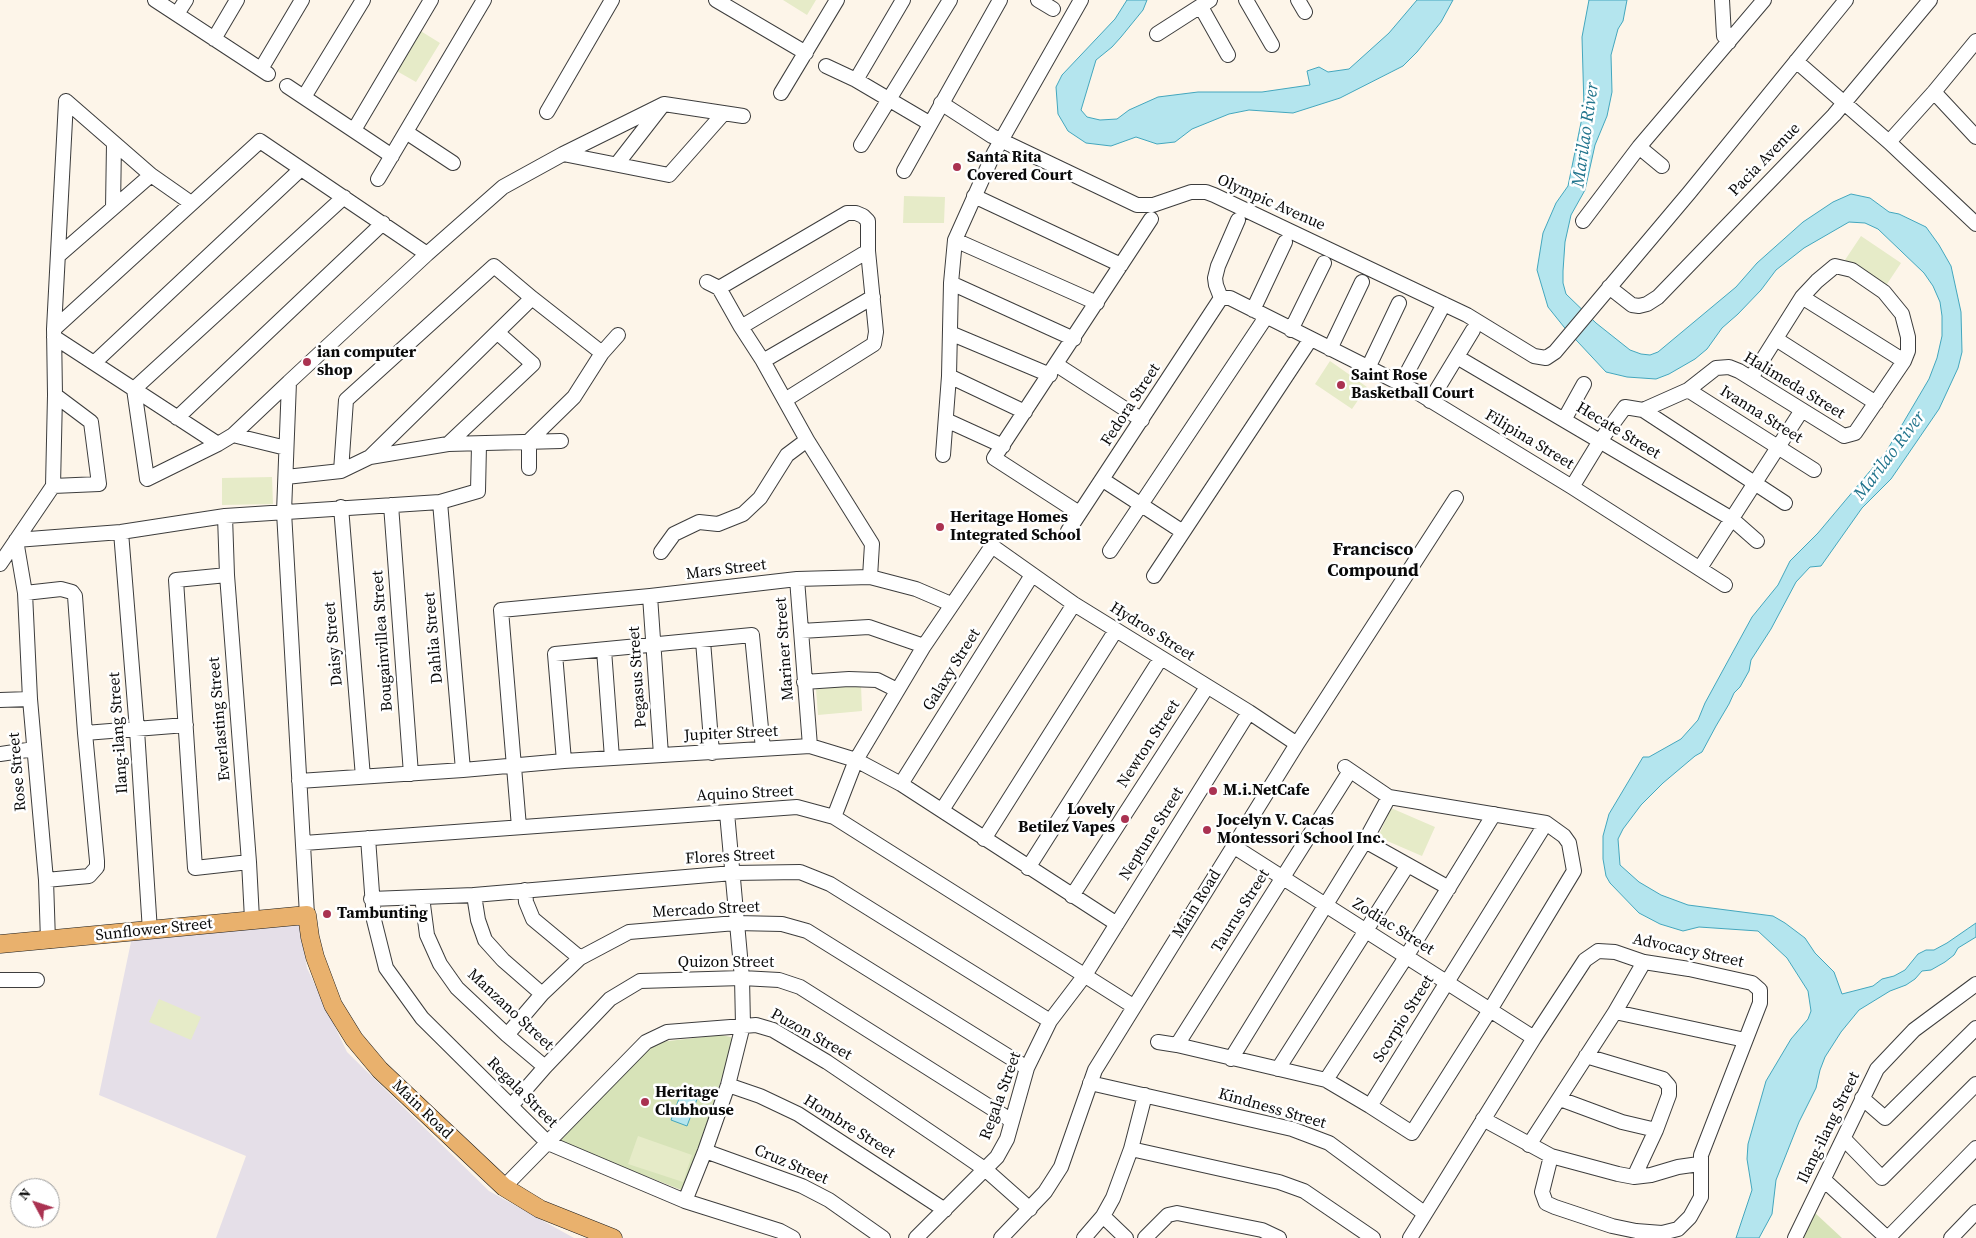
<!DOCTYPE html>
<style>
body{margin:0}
#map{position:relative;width:1976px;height:1238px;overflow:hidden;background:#fdf5e9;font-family:"Source Serif 4",serif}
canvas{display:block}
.north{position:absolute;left:10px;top:1178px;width:50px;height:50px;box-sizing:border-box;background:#fff;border:1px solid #9d9d9d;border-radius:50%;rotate:310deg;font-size:14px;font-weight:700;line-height:20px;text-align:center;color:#0a0a0a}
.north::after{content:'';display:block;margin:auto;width:18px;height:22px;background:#aa3251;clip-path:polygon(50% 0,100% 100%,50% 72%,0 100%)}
</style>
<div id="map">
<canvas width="1976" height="1238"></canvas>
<div class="north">N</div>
</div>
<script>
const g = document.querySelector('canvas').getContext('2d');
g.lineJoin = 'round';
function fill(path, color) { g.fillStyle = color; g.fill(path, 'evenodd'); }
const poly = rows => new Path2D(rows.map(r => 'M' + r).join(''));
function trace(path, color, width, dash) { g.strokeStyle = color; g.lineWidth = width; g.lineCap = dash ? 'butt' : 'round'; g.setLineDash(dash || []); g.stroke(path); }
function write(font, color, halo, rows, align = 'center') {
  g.font = font + ' "Source Serif 4",serif'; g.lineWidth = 5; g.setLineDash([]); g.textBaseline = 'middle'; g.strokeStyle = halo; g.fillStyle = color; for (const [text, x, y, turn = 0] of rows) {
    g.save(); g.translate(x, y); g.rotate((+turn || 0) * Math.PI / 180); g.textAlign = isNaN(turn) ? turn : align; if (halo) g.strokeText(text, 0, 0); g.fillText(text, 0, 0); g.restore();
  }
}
fill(poly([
 [299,922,307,968,347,1052,489,1191,574,1238,216,1238,246,1156,99,1095,132,937]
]), '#e5dfe8');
fill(poly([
 [721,1035,731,1037,733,1044,684,1191,559,1142,651,1043],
 [1814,1212,1842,1238,1802,1238]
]), '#d7e3b8');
fill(poly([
 [783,0,816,0,807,15],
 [419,30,440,43,416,82,395,70],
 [904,196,945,197,944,223,903,223],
 [1861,236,1901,263,1885,287,1845,260],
 [1330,361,1367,387,1352,409,1315,384],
 [272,477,273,504,222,505,222,478],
 [861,685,862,711,818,715,816,689],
 [1391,808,1435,827,1422,856,1378,837],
 [159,999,201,1017,191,1040,149,1022],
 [638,1136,692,1155,683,1182,628,1164]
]), '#e6ebc8');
const water = poly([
 [1127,0,1147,0,1143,10,1121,37,1112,47,1096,60,1081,110,1087,117,1100,120,1117,119,1129,110,1158,97,1198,92,1262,92,1310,85,1307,71,1319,67,1328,72,1349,69,1389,33,1417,0,1453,0,1441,22,1417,52,1403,66,1340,98,1293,113,1249,110,1229,114,1192,129,1175,142,1157,144,1136,137,1111,146,1086,143,1068,131,1058,114,1056,87,1062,75,1115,19,1127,0],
 [1589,0,1627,0,1623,21,1618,29,1611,55,1612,92,1607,116,1595,145,1585,190,1571,215,1565,242,1563,271,1563,283,1566,294,1596,323,1630,350,1641,354,1650,355,1658,352,1736,287,1757,263,1803,222,1833,202,1851,194,1870,198,1889,212,1899,214,1926,227,1939,245,1951,266,1961,312,1962,352,1958,368,1939,409,1891,479,1862,508,1821,566,1810,567,1796,582,1771,629,1751,660,1749,671,1740,687,1734,693,1729,704,1716,726,1702,752,1695,756,1663,783,1641,805,1623,829,1618,839,1620,865,1639,882,1661,895,1688,905,1773,916,1785,923,1805,938,1815,953,1834,972,1842,994,1873,986,1882,979,1894,976,1905,970,1918,954,1926,950,1934,950,1947,943,1976,923,1976,937,1958,948,1954,955,1945,962,1931,970,1922,971,1915,979,1906,985,1890,991,1859,1010,1841,1032,1825,1057,1820,1070,1816,1088,1799,1122,1776,1180,1772,1214,1759,1238,1736,1238,1752,1190,1747,1159,1748,1144,1766,1081,1791,1039,1808,1019,1811,1011,1808,991,1787,958,1758,931,1699,927,1683,931,1660,924,1639,913,1610,883,1606,876,1603,859,1603,836,1609,814,1643,757,1649,757,1681,739,1698,720,1705,703,1752,617,1778,585,1790,561,1818,533,1886,452,1929,379,1937,358,1942,336,1942,316,1940,302,1933,286,1924,273,1878,229,1865,223,1849,222,1804,248,1776,270,1761,290,1738,314,1722,328,1707,349,1695,359,1669,374,1656,379,1627,377,1606,372,1564,327,1548,307,1537,270,1543,233,1556,203,1568,186,1584,108,1582,37,1589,0],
 [683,1088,699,1094,687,1126,671,1120,683,1088]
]);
fill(water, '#b4e5ee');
trace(water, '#43a6bd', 1);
const minor = poly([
 [155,0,268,74],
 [716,0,806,53],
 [1038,0,1053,9],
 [1246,0,1272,45],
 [1298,0,1305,12],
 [1722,0,1724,36,1729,42],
 [1201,7,1228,55],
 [177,14,186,0],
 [1157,34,1210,0],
 [214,39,237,0],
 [1796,61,1889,142,1976,224],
 [826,66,856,80,929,123],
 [261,69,302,0],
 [856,80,903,0],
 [287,86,392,156],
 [1934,92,1976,137],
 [781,93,837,0],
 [304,97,363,0],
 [66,101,151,175,191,203],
 [941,103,992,136,1137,205,1153,205,1191,192,1206,192,1214,195,1467,315,1534,356,1546,358,1555,352,1689,193,1846,0],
 [547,112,612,0],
 [354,130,431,0],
 [406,132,453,163],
 [1889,142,1934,92,1976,41],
 [861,145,950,0],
 [1639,147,1662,166],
 [563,154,669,175,723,114],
 [617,164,662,106],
 [904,171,1000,0],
 [378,179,484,0],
 [974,196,1121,265],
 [113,208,114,143],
 [1583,221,1639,147,1764,0],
 [955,240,1097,303],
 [58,256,151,175],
 [707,282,719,288,741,327,763,361,807,440,872,544,870,577],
 [951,283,1074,339],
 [1609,287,1632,305,1639,306,1647,304,1658,297,1834,115,1930,0],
 [719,288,847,213,856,213,863,216,868,221,868,251,876,332,874,344,785,400],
 [1802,297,1904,361],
 [1221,298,1230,298,1415,391,1572,487,1725,585],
 [1221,298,1216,285,1215,278,1218,266,1238,220],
 [1253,310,1285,242],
 [741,327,868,251],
 [54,329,260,141,427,254],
 [1291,330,1324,263],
 [950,333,1050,375],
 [54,337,218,444],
 [1776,339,1876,403],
 [1330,349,1362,282],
 [1457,357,1732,519,1757,541],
 [763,361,873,297],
 [95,362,301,169],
 [1057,365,1142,420],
 [1368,368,1399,303],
 [949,376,1025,412],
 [289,382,233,435,218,444,147,479,134,389,344,197],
 [1401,384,1444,304],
 [1688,390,1814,470],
 [55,395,54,329,66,101],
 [55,395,91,422,99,484,53,486,55,395],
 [1430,401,1473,330],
 [1643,410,1785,503],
 [177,418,383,223],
 [946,420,1003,446],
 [1564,420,1584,384],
 [233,435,286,448],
 [448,444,533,364,498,333],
 [943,455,949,376,951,283,955,240,994,153,1081,0],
 [370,457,448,444,561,441],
 [529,468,529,441,574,397,602,353,618,335],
 [341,471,346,400,494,266,532,298,602,353],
 [286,477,341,471,370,457,532,298],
 [1103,480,1183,532],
 [1572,487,1600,441,1625,407,1643,410,1688,390,1716,368,1729,367,1739,371,1844,436,1855,433,1904,361,1908,351,1908,337,1902,314,1884,292,1852,270,1835,266,1817,281,1802,297,1751,378],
 [440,502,463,770],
 [391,505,411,774],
 [341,507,363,777],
 [1079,513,994,458,1151,219],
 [225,516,227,575,249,862,252,919],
 [1068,531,1221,298],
 [121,532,137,730,150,931],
 [1110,551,1266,317],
 [661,552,674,534,699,522,718,524,743,514,760,498,787,455,807,440],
 [0,564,53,486],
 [1700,568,1802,410],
 [227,575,176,580,195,868,249,862],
 [1154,576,1310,340],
 [797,579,810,746],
 [25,593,61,589,72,592,75,596,85,733,97,861,97,867,89,876,46,880],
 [650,596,661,755],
 [801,631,869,627,924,646],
 [703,641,712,753],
 [604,650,612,758],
 [804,682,849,679,877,680,897,690],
 [0,700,30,699],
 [85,733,186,725],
 [0,754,34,749],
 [564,761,555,654,752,635,763,749],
 [299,781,463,770,564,761,810,746,856,760,901,784,1117,924],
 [901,784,1032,575],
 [942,810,1074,604],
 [834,817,856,760,924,646,992,546,1074,604,1249,712,1297,744],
 [519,827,501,610,650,596,797,579,870,577,916,589,951,604],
 [368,838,374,920,386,968,422,1018,548,1143,685,1201,780,1231,793,1238],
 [984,839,1116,630],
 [1365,841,1449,888],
 [304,843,797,807,834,817,1133,1006],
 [1233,846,1534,1038],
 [1028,868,1161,658],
 [525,890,526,902,533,919,580,958],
 [474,895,478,920,485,940,503,960,542,994],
 [1072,896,1207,687],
 [422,897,427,935,440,964,457,988,507,1035,545,1067],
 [371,899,474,895,733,873,800,872,830,884,1050,1021],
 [307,915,284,512,289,382,427,254,503,187,563,154,664,104,743,116],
 [48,941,46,880,30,699,25,593,16,540,121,532,225,516,440,502,478,491,479,445],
 [0,980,37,980],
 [1615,1012,1745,1040],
 [507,1035,542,994,580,958,629,932,736,923,782,924,807,931,1027,1068],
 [1158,1042,1177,1045,1326,1080,1370,1106,1412,1133,1490,1010,1574,871,1569,843,1564,836,1546,823,1389,797,1345,767],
 [1177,1045,1350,771],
 [1586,1056,1663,1079,1669,1086,1669,1095,1656,1130,1634,1177],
 [1231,1059,1365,841,1389,797],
 [1278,1069,1407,866],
 [1326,1080,1406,957,1494,814],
 [1090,1083,1292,1129,1329,1143,1424,1213],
 [728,1085,760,1096,798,1114,945,1210],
 [1862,1098,1885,1118,1976,1028],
 [1560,1099,1622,1122,1656,1130],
 [511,1106,545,1067,610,999,640,981,742,978,779,980,800,987,1012,1121],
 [1370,1106,1546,823],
 [1483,1119,1551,1156,1618,1174,1634,1177,1651,1175,1678,1167,1699,1164],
 [1844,1139,1882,1178,1976,1084],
 [1529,1145,1615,1012,1644,962],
 [1131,1149,1279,1182,1304,1191,1373,1238],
 [705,1151,802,1186,829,1200,883,1238],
 [1824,1180,1887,1238],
 [504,1187,646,1042,667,1032,756,1025,773,1030,827,1062,954,1148,986,1170,1030,1209],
 [685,1201,705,1151,728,1085,743,1025,742,978,727,813],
 [1103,1216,1126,1238],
 [916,1238,997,1157,1007,1139,1027,1068,1050,1021,1085,975,1249,712],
 [1001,1238,1045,1192,1061,1167,1095,1070,1297,744,1456,498],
 [1084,1238,1103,1216,1113,1198,1131,1149,1145,1095],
 [1145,1238,1168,1215,1177,1213,1262,1230,1279,1238],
 [1410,1238,1534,1038,1585,960,1598,951,1615,952,1644,962,1689,969,1752,983,1760,990,1760,1003,1701,1155,1701,1197,1690,1217,1678,1229,1662,1233,1636,1231,1612,1226,1555,1207,1546,1203,1542,1192,1551,1156],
 [1795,1238,1877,1069,1914,1030,1976,984],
 [1888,1238,1976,1148],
 [1951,1238,1976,1212]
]);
const major = poly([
 [0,944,307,915,310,937,315,957,333,1005,354,1039,380,1070,504,1187,540,1209,613,1238]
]);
trace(minor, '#3d3d3d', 16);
trace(major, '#1b1b1b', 19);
trace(minor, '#fff', 14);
trace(major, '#e9b16d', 18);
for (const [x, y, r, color] of [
 [957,167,5,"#aa3251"],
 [307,362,5,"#aa3251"],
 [1341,385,5,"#aa3251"],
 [940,527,5,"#aa3251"],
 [1213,791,5,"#aa3251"],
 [1125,819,5,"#aa3251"],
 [1207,830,5,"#aa3251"],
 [327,914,5,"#aa3251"],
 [645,1102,5,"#aa3251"]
]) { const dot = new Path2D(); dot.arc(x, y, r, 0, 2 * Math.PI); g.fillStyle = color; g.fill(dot); trace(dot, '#fff', 2); }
write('bold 16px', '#0a0a0a', '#fff', [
 ["Santa Rita",967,158],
 ["Covered Court",967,176],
 ["ian computer",317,353],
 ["shop",317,371],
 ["Saint Rose",1351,376],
 ["Basketball Court",1351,394],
 ["Heritage Homes",950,518],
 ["Integrated School",950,536],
 ["M.i.NetCafe",1223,791],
 ["Lovely",1115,810,"right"],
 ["Betilez Vapes",1115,828,"right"],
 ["Jocelyn V. Cacas",1217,821],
 ["Montessori School Inc.",1217,839],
 ["Tambunting",337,914],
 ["Heritage",655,1093],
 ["Clubhouse",655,1111]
], 'left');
write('16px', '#0a0a0a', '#fff', [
 ["Pacia Avenue",1765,160,-46],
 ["Olympic Avenue",1271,203,24],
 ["Halimeda Street",1794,386,31],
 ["Fedora Street",1131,405,-57],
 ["Ivanna Street",1761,415,32],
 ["Hecate Street",1618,431,31],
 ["Filipina Street",1529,440,31],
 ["Mars Street",726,570,-7],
 ["Hydros Street",1152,632,32],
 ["Dahlia Street",434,638,-95],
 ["Bougainvillea Street",383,641,-94],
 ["Daisy Street",334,644,-95],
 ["Mariner Street",785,649,-94],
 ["Galaxy Street",952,670,-58],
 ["Pegasus Street",638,677,-94],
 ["Everlasting Street",220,719,-95],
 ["Ilang-ilang Street",119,733,-94],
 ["Jupiter Street",731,734,-3],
 ["Newton Street",1149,744,-57],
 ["Rose Street",18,772,-95],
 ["Aquino Street",745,794,-3],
 ["Neptune Street",1152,834,-58],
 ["Flores Street",730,857,-3],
 ["Main Road",1197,904,-58],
 ["Mercado Street",706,910,-3],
 ["Taurus Street",1241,911,-58],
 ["Zodiac Street",1393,927,32],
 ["Sunflower Street",154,930,-6],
 ["Advocacy Street",1688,951,12],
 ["Quizon Street",726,963],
 ["Manzano Street",510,1010,43],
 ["Scorpio Street",1404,1019,-58],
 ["Puzon Street",811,1035,29],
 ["Regala Street",522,1093,45],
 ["Regala Street",1001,1096,-70],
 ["Kindness Street",1272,1109,16],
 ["Main Road",422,1110,44],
 ["Hombre Street",849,1127,32],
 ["Ilang-ilang Street",1829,1128,-64],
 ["Cruz Street",791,1165,23]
]);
write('italic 18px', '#22758d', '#fff', [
 ["Marilao River",1586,135,-82],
 ["Marilao River",1890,456,-53]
]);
write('bold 18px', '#0a0a0a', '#fff', [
 ["Francisco",1373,550],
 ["Compound",1373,571]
]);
</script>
